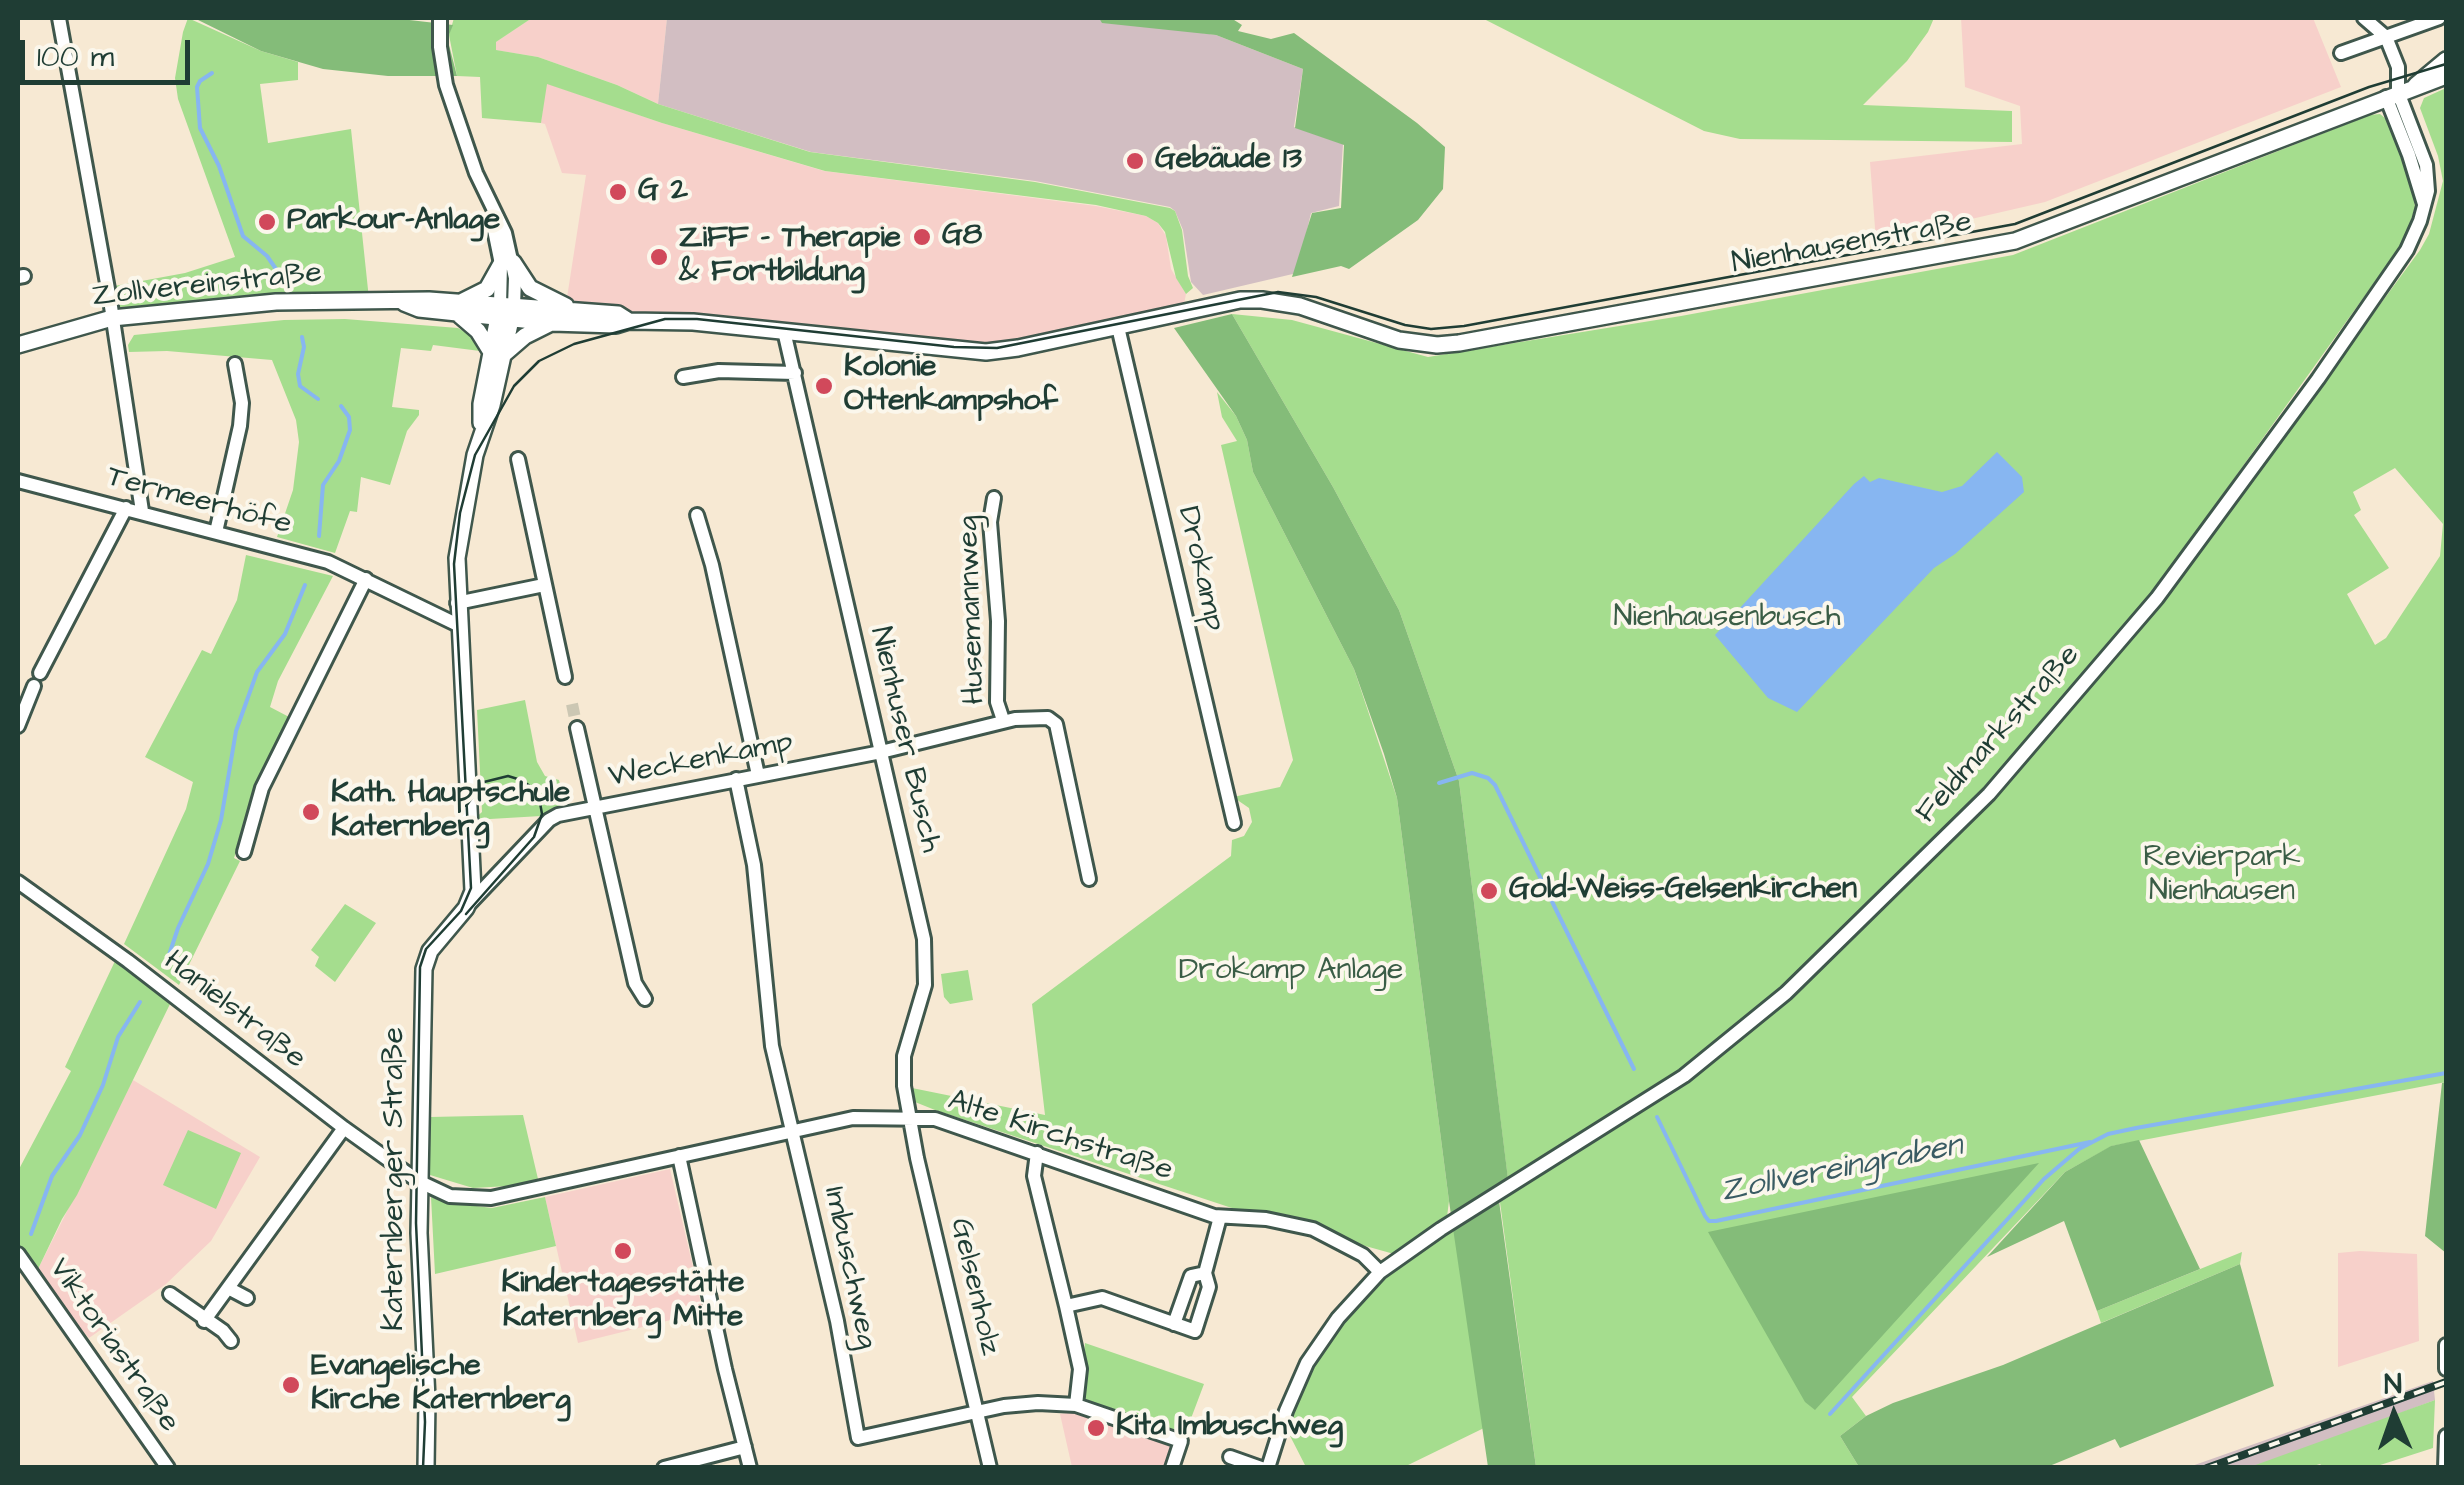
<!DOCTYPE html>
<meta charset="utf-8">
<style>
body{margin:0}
#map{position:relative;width:2464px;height:1485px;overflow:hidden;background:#f7e9d3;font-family:"Architects Daughter",sans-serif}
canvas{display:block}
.frame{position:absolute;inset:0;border:20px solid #1f3d34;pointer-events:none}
.north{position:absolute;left:2344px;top:1365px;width:100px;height:100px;-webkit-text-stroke:8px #fbf7ec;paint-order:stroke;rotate:358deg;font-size:28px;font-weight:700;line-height:40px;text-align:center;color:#1f3d34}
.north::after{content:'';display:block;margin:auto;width:35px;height:45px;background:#1f3d34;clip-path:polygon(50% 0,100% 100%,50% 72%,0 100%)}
.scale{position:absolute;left:20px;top:40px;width:170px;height:45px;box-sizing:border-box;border:5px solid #1f3d34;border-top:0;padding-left:12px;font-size:30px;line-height:35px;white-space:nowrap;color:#1f3d34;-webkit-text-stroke:8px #fbf7ec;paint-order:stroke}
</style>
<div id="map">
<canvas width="2464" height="1485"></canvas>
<div class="frame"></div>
<div class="north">N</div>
<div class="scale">100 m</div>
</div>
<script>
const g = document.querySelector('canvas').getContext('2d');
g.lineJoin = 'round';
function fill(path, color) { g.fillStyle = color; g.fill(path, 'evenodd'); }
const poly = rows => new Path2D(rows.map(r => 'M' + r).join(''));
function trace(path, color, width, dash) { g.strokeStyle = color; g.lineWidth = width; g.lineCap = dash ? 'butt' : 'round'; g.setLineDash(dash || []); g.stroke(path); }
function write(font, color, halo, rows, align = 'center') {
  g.font = font + ' "Architects Daughter",sans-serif'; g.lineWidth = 8; g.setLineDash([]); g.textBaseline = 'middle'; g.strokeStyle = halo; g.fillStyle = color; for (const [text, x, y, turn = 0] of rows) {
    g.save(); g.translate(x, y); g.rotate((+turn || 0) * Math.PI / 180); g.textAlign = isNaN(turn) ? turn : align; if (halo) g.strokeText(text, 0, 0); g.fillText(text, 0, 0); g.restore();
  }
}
fill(poly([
 [532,18,667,18,658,104,617,85,538,57,495,50,496,42],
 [1961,18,2313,18,2341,87,2045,202,1876,241,1870,162,2022,144,2020,106,1965,87],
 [546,83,662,123,824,171,1096,206,1146,216,1158,223,1166,236,1171,269,1186,294,1183,309,997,347,564,317,586,175,562,173,545,124,541,123],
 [133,1080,260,1157,211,1241,166,1284,89,1338,37,1280,39,1267],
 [670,1169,693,1267,684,1269,688,1288,697,1287,703,1312,578,1343,545,1197],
 [2360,1251,2417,1254,2419,1341,2338,1367,2338,1253],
 [1074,1412,1176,1442,1167,1467,1072,1467,1060,1414]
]), '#f7d0ca');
fill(poly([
 [667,18,1102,18,1216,35,1303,69,1294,127,1343,144,1339,206,1311,213,1297,273,1203,295,1191,282,1183,230,1175,211,1170,207,1035,181,811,152,658,104],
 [2433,1381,2435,1400,2283,1458,2250,1467,2186,1468]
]), '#d2bec2');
fill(poly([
 [188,18,261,51,298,62,298,80,260,84,268,143,351,129,369,299,113,317,109,287,185,273,235,257,178,99,175,78,183,32],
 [454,18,532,18,496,42,496,50,538,57,617,85,658,104,810,152,1035,182,1170,208,1175,211,1182,230,1188,276,1193,288,1186,294,1176,278,1165,232,1158,223,1146,216,1096,205,825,171,662,123,547,84,541,123,482,118,480,77,457,76,449,35],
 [1482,18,1934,18,1928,32,1907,61,1863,105,2012,111,2012,142,1740,139,1704,131],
 [2446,88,2446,1082,2112,1146,2065,1172,1852,1397,1866,1416,1840,1436,1859,1467,1536,1467,1499,1195,1509,1188,1459,781,1399,610,1333,487,1232,314,1292,320,1428,357,1681,316,2013,255,2370,115,2380,114,2390,122,2413,181,2415,208,2404,241,2069,709,2165,598,2420,250,2429,234,2443,181,2438,156,2420,108,2424,98],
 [2395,468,2443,524,2440,556,2386,638,2375,645,2347,594,2389,568,2354,515,2361,510,2353,492],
 [345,319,458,328,472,336,480,351,433,345,431,351,401,348,392,407,419,410,419,415,407,431,390,485,361,477,357,512,350,511,335,553,277,537,293,490,299,442,296,420,272,360,167,351,129,352,128,345,134,335,284,320],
 [1217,392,1236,416,1247,440,1253,472,1354,669,1397,798,1449,1201,1447,1217,1394,1254,1244,1212,935,1110,915,1102,912,1088,1045,1115,1032,1004,1231,856,1232,840,1244,836,1252,822,1249,808,1233,797,1280,787,1293,760,1221,445,1237,441,1222,417],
 [246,555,333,576,278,681,270,707,291,718,255,794,234,858,240,861,179,985,124,944,186,809,193,782,145,757,202,650,211,654,237,600],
 [525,700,537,762,545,776,559,780,566,808,541,816,473,820,482,812,477,710],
 [345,904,376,923,335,982,315,966,319,957,311,950],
 [115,961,170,1004,77,1195,62,1219,39,1267,37,1280,18,1252,18,1171,71,1071,65,1067],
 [968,970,973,1000,950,1004,944,997,941,974],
 [523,1115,538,1179,509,1186,473,1188,430,1175,420,1141,430,1117],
 [188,1130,241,1153,216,1209,163,1185],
 [431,1197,445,1202,492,1208,545,1197,556,1246,435,1274],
 [1453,1223,1484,1428,1402,1468,1306,1467,1287,1430,1299,1390,1323,1340,1385,1276],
 [2242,1252,2240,1264,2101,1323,2097,1311],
 [1085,1343,1204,1384,1184,1437,1079,1403],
 [2435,1400,2433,1448,2374,1467,2323,1467,2320,1464,2310,1467,2250,1467]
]), '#a5dd8e');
fill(poly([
 [194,18,392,18,453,25,449,35,449,45,457,76,388,76,323,69,261,51],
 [1099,18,1231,18,1242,25,1238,31,1271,39,1294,33,1417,123,1445,147,1443,189,1418,220,1349,269,1341,266,1292,277,1312,213,1341,208,1344,145,1295,128,1303,69,1216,35,1102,23],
 [1232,314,1333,487,1399,610,1459,781,1509,1187,1498,1194,1536,1467,1488,1467,1449,1201,1397,798,1384,754,1354,669,1253,472,1247,440,1236,416,1174,328],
 [2446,1082,2446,1253,2425,1236,2442,1083],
 [2139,1140,2200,1269,2097,1311,2064,1221,1987,1257,2065,1172,2111,1146],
 [2039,1163,1815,1410,1805,1402,1708,1232],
 [2240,1264,2274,1386,2120,1448,2115,1439,2047,1467,1859,1467,1840,1436,1866,1416,1893,1403,2003,1365]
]), '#84bc79');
fill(poly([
 [1997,452,2022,477,2024,492,1955,554,1934,568,1797,712,1768,698,1715,635,1854,484,1864,476,1870,482,1879,478,1942,492,1962,486]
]), '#87b6f1');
trace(poly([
 [212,73,200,81,197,87,200,128,219,166,243,236,267,256,276,269],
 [302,337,304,347,298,374,300,386,318,399],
 [319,536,323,485,339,461,350,430,349,417,341,406],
 [1439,783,1472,773,1488,778,1495,785,1634,1069],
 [168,958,178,928,208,864,221,820,236,731,257,672,285,634,305,585],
 [1657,1117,1705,1216,1709,1221,1716,1221,2090,1142],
 [31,1234,52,1176,80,1135,103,1085,118,1037,140,1002],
 [1830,1414,2044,1179,2079,1149,2108,1134,2136,1128,2446,1073]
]), '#87b6f1', 4);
trace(poly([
 [572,704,577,728]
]), '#ccc7b3', 12, [12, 6]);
const minor = poly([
 [59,18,110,300,142,511],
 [440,18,440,47,446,85,476,173,505,233,515,278,514,306],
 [2341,53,2439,18],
 [2386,97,2409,155,2424,204],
 [492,220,501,264,500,305],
 [18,277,24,276],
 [1118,327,1234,823],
 [784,331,924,939,925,985,904,1056,904,1086,917,1158,990,1468],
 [683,377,719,371,795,373],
 [518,459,565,677],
 [18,481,328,562,458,625],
 [994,498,990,522,998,621,997,702,1003,720],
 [697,515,712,565,758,775],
 [216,532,240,426,242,403,235,364],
 [457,603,544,585],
 [40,673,126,508],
 [18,726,34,686],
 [577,728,635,983,645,999],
 [736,779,754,865,772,1046,837,1321,858,1438,1004,1406,1038,1403,1076,1405,1181,1441,1172,1468],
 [244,852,262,788,366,579],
 [18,882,128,961,344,1128,418,1181,450,1196,491,1198,853,1118,935,1119,1214,1216,1266,1219,1313,1229,1363,1255,1380,1272],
 [470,903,549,820,558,815,881,752,1015,719,1048,718,1056,724,1089,879],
 [1037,1153,1034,1176,1066,1306,1102,1298,1195,1331,1209,1287,1205,1273,1220,1217],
 [679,1156,725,1369,750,1468],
 [18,1254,168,1468],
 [228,1288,247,1298],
 [170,1294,223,1331,231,1341],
 [1066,1306,1080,1369,1076,1405],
 [204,1321,344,1128],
 [1174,1324,1191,1276,1205,1273],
 [2446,1345,2446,1369],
 [1230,1457,1261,1468],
 [664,1468,745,1447],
 [1268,1468,1286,1411,1307,1363,1338,1318,1380,1272,1441,1229,1684,1076,1786,993,1989,794,2157,598,2318,379,2407,250,2420,221,2428,191,2426,165,2398,92,2398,67,2386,37,2364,18],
 [2445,1468,2446,1436]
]);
const major = poly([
 [2416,85,2446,60],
 [513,262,530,288,566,306],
 [463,301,487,289,501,264],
 [404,303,419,309,552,323,616,325,629,321,693,322,986,352,1018,348,1240,300,1262,300,1300,306,1399,340,1437,345,1459,343,2015,241,2446,76],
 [457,313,478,331,491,352],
 [18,345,112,318,276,302,429,300,618,314,629,321],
 [503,355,525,336,549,324],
 [481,423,481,404,500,307],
 [426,1468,427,1399,419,1233,424,969,430,951,466,908,473,891,457,558,475,455,492,405,514,306]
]);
trace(minor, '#3f574c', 18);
trace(major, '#3f574c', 20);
trace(minor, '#fff', 12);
trace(major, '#fff', 15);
trace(poly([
 [466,806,484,782,508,776,521,780,533,788,539,797,542,814,534,837,466,914],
 [423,1468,425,1422,416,1223,420,967,426,949,461,911,471,888,454,564,460,513,475,455,514,386,539,361,574,344,665,319,697,319,954,347,997,348,1278,292,1316,297,1405,325,1431,329,1464,326,2015,224,2369,87,2446,64]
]), '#1f3d34', 2.5);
const rail = poly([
 [2207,1468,2446,1382]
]);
trace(rail, '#1f3d34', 8);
trace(rail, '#fbf7ec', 4, [11]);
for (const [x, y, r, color] of [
 [1135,161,10,"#d1495b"],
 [618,192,10,"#d1495b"],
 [267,222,10,"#d1495b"],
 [922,237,10,"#d1495b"],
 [659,257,10,"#d1495b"],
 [824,386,10,"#d1495b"],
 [311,812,10,"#d1495b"],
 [1489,891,10,"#d1495b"],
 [623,1251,10,"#d1495b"],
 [291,1385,10,"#d1495b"],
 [1096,1428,10,"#d1495b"]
]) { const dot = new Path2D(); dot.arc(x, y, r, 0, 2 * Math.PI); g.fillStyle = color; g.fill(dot); trace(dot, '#fbf7ec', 4); }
write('bold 30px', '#1f3d34', '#fbf7ec', [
 ["Gebäude 13",1155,161],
 ["G 2",638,192],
 ["Parkour-Anlage",287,222],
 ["G8",942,237],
 ["ZiFF - Therapie",679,240],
 ["& Fortbildung",679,274],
 ["Kolonie",844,369],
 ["Ottenkampshof",844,403],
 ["Kath. Hauptschule",331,795],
 ["Katernberg",331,829],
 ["Gold-Weiss-Gelsenkirchen",1509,891],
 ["Kindertagesstätte",623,1285,"center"],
 ["Katernberg Mitte",623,1319,"center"],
 ["Evangelische",311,1368],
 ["Kirche Katernberg",311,1402],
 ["Kita Imbuschweg",1116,1428]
], 'left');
write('30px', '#1f3d34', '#fbf7ec', [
 ["Nienhausenstraße",1852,244,-10],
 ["Zollvereinstraße",207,286,-6],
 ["Termeerhöfe",199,502,15],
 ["Drokamp",1200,569,77],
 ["Husemannweg",973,610,-92],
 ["Feldmarkstraße",1999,735,-48],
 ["Nienhuser Busch",904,740,77],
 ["Weckenkamp",701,761,-11],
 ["Hanielstraße",234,1011,38],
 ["Alte Kirchstraße",1060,1137,18],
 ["Katernberger Straße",396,1179,-90],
 ["Imbuschweg",849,1268,78],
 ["Gelsenholz",974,1287,77],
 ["Viktoriastraße",113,1346,55]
]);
write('30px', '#3a5d46', '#fbf7ec', [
 ["Nienhausenbusch",1727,619],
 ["Revierpark",2222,859],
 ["Nienhausen",2222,893],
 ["Drokamp Anlage",1291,972]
]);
write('italic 32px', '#395b63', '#fbf7ec', [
 ["Zollvereingraben",1842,1170,-11]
]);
</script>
